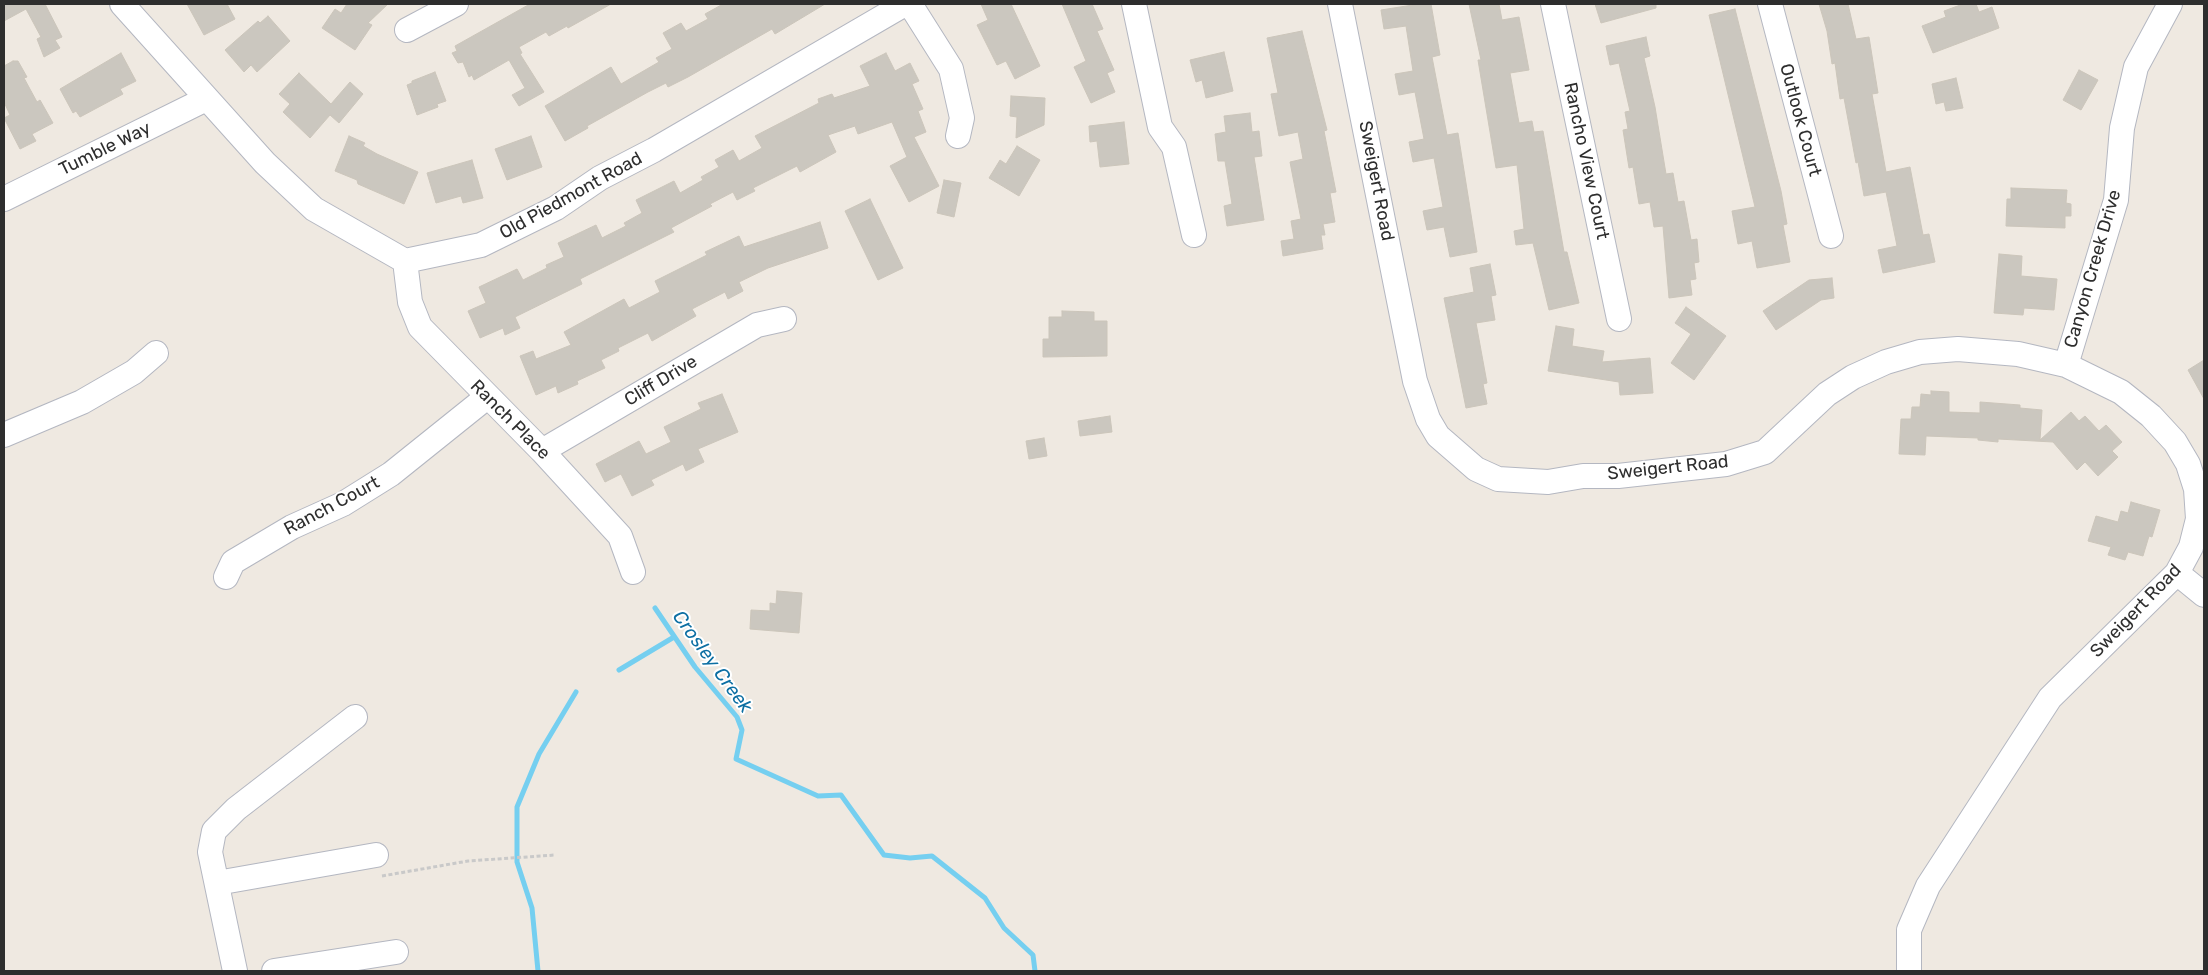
<!DOCTYPE html>
<style>
body{margin:0}
#map{position:relative;width:2208px;height:975px;overflow:hidden;background:#efe9e1;font-family:Rubik,sans-serif}
canvas{display:block}
.frame{position:absolute;inset:0;border:5px solid #2e2e2e;pointer-events:none}
</style>
<div id="map">
<canvas width="2208" height="975"></canvas>
<div class="frame"></div>
</div>
<script>
const g = document.querySelector('canvas').getContext('2d');
g.lineJoin = 'round';
const poly = rows => new Path2D(rows.map(r => 'M' + r).join(''));
function trace(path, color, width, dash) { g.strokeStyle = color; g.lineWidth = width; g.lineCap = dash ? 'butt' : 'round'; g.setLineDash(dash || []); g.stroke(path); }
function fill(path, color) { g.fillStyle = color; g.fill(path, 'evenodd'); }
function write(font, color, halo, rows, align = 'center') {
  g.font = font + ' Rubik,sans-serif'; g.lineWidth = 4; g.setLineDash([]); g.textBaseline = 'middle'; g.strokeStyle = halo; g.fillStyle = color; for (const [text, x, y, turn = 0] of rows) {
    g.save(); g.translate(x, y); g.rotate((+turn || 0) * Math.PI / 180); g.textAlign = isNaN(turn) ? turn : align; if (halo) g.strokeText(text, 0, 0); g.fillText(text, 0, 0); g.restore();
  }
}
trace(poly([
 [655,608,695,667,737,717,742,730,736,759,818,796,841,795,884,855,910,858,932,856,985,898,1004,928,1033,955,1035,971],
 [619,670,674,637],
 [538,971,532,908,517,862,517,807,539,754,576,692]
]), '#75cff0', 5);
const building = poly([
 [4,4,45,4,62,37,55,40,60,48,44,57,37,39,41,37,26,9,4,21,4,4],
 [187,4,227,4,235,19,204,35,187,4],
 [347,4,388,4,368,23,372,25,355,50,322,28,335,9,341,13,347,4],
 [530,4,611,4,568,28,567,26,549,36,546,32,519,47,522,53,520,54,544,92,519,106,512,95,525,88,509,60,474,80,472,75,469,77,463,62,458,63,452,53,457,51,455,46,530,4],
 [723,4,825,4,775,34,772,29,688,77,668,87,666,83,648,92,587,126,588,128,565,141,545,106,611,67,621,84,659,62,656,58,672,49,663,33,681,23,686,31,708,19,705,14,723,4],
 [981,4,1011,4,1040,66,1015,79,1006,61,997,65,977,25,988,20,981,4],
 [1062,4,1092,4,1103,29,1097,31,1114,70,1107,73,1115,92,1091,103,1074,67,1086,61,1062,4],
 [1419,4,1431,4,1440,55,1432,57,1447,135,1458,133,1477,252,1450,257,1444,227,1427,230,1423,211,1443,207,1434,158,1413,162,1409,142,1424,139,1415,92,1399,95,1395,74,1413,71,1406,26,1384,29,1381,10,1419,4],
 [1469,4,1499,4,1502,20,1519,17,1529,70,1510,73,1519,123,1532,121,1534,132,1543,131,1564,252,1567,252,1579,303,1549,310,1533,243,1516,245,1514,231,1524,229,1517,165,1496,168,1478,60,1481,60,1469,4],
 [1595,4,1656,4,1656,8,1601,23,1595,4],
 [1819,4,1848,4,1856,39,1869,37,1878,93,1872,94,1886,172,1910,167,1923,235,1929,234,1935,262,1883,273,1878,250,1897,246,1886,192,1864,196,1858,162,1856,163,1844,98,1840,99,1835,63,1832,64,1827,31,1819,4],
 [1963,4,1976,4,1979,12,1992,7,1999,28,1933,53,1922,26,1946,17,1944,11,1963,4],
 [1735,9,1781,191,1787,224,1783,225,1790,262,1757,268,1752,241,1738,244,1732,211,1755,207,1709,15,1735,9],
 [268,16,290,41,257,72,251,65,244,72,225,50,258,21,260,23,268,16],
 [1302,31,1327,130,1324,131,1336,192,1330,193,1335,222,1323,224,1325,235,1321,235,1323,249,1283,256,1281,241,1294,239,1291,221,1301,219,1290,162,1303,159,1298,132,1279,136,1271,94,1278,93,1267,38,1302,31],
 [1646,37,1650,56,1644,58,1655,107,1666,174,1673,173,1678,202,1684,201,1691,240,1697,239,1699,262,1694,263,1696,279,1690,280,1692,295,1669,298,1663,226,1654,227,1650,202,1639,204,1633,167,1629,168,1623,130,1628,129,1625,112,1630,111,1619,63,1610,65,1606,46,1646,37],
 [1224,52,1233,91,1206,98,1202,80,1196,82,1190,60,1224,52],
 [121,53,136,81,120,89,123,94,80,117,76,111,73,113,60,89,121,53],
 [886,53,895,71,910,63,919,81,912,84,923,109,918,111,926,132,914,137,939,186,909,202,890,166,907,157,892,122,858,134,855,126,828,135,836,152,800,172,797,166,753,188,755,191,737,200,733,192,710,204,712,206,671,228,674,232,580,279,582,284,515,317,520,328,505,335,503,328,480,338,468,311,486,303,479,287,517,269,523,280,547,268,546,265,564,257,558,243,596,225,602,238,626,226,624,223,642,213,636,200,674,181,680,193,703,180,701,177,719,167,715,160,733,150,739,161,762,148,755,136,819,103,818,99,832,94,834,98,870,86,860,66,886,53],
 [13,61,18,61,27,77,24,78,37,102,40,100,53,123,32,134,36,141,20,149,4,118,10,115,4,102,4,66,13,61],
 [2079,70,2098,80,2081,110,2063,100,2079,70],
 [435,72,446,101,437,104,438,107,417,115,407,85,412,83,412,81,435,72],
 [299,73,331,104,350,82,363,94,339,123,330,115,310,138,283,112,290,104,279,94,299,73],
 [1956,78,1963,108,1946,111,1944,102,1936,104,1932,84,1956,78],
 [1011,96,1045,98,1044,125,1016,138,1017,117,1010,116,1011,96],
 [1250,113,1252,132,1259,131,1262,156,1254,157,1264,220,1227,226,1224,206,1232,204,1225,161,1218,161,1215,134,1226,132,1224,116,1250,113],
 [1124,122,1129,164,1100,167,1097,141,1090,142,1089,126,1124,122],
 [349,136,365,143,363,146,377,154,418,172,404,204,358,184,357,180,335,171,349,136],
 [531,136,542,167,507,180,495,149,531,136],
 [1017,146,1040,160,1019,196,989,178,1000,160,1006,164,1017,146],
 [472,160,483,198,463,203,461,196,436,203,427,173,472,160],
 [944,180,961,183,954,217,937,213,944,180],
 [2011,188,2067,190,2066,203,2071,204,2071,216,2065,216,2065,228,2006,226,2007,199,2011,199,2011,188],
 [870,199,903,268,878,280,845,211,870,199],
 [820,222,828,248,768,268,739,282,743,291,728,299,725,292,692,309,696,316,652,341,648,333,618,348,619,351,601,360,605,368,577,381,578,384,558,393,556,386,536,395,520,356,533,351,536,359,571,345,564,332,624,299,629,308,660,292,655,281,707,255,705,252,739,236,744,247,820,222],
 [1999,254,2022,256,2021,276,2057,279,2054,310,2024,308,2023,315,1994,313,1999,254],
 [1490,264,1496,295,1491,296,1495,320,1476,323,1487,383,1483,384,1487,404,1466,408,1444,298,1474,292,1470,268,1490,264],
 [1832,278,1834,298,1821,300,1776,330,1763,311,1809,280,1832,278],
 [1686,307,1726,336,1694,380,1671,363,1691,334,1675,323,1686,307],
 [1062,311,1094,312,1094,321,1107,321,1107,356,1043,357,1043,339,1049,339,1049,317,1062,317,1062,311],
 [1556,326,1574,329,1572,346,1604,351,1602,362,1650,358,1653,393,1620,395,1619,382,1548,371,1556,326],
 [2204,360,2204,399,2188,370,2204,360],
 [1931,391,1949,392,1949,412,1980,413,1980,402,2020,405,2020,408,2042,410,2040,440,2071,412,2079,421,2085,416,2099,431,2106,425,2122,442,2112,451,2118,457,2098,476,2085,462,2077,470,2053,442,1998,439,1998,442,1978,440,1978,438,1926,436,1925,455,1899,454,1901,419,1911,419,1912,407,1920,407,1921,394,1931,395,1931,391],
 [722,394,738,432,698,449,704,462,686,471,683,464,651,480,654,485,632,496,621,474,605,482,596,464,639,441,646,454,671,442,664,427,701,409,698,403,722,394],
 [1110,416,1112,432,1080,436,1078,421,1110,416],
 [1044,438,1047,456,1029,459,1026,441,1044,438],
 [2131,502,2160,510,2152,537,2149,536,2143,556,2128,552,2125,560,2108,555,2111,547,2088,541,2096,516,2118,522,2121,511,2128,513,2131,502],
 [777,591,802,593,799,633,750,629,751,610,770,611,770,603,776,604,777,591]
]);
fill(building, '#cbc7bf');
trace(building, '#cbc5ba', 1);
const minor = poly([
 [122,4,265,163,314,209,405,261,481,245,556,208,600,178,654,150,905,4],
 [910,4,951,69,962,118,958,136],
 [1134,4,1160,127,1174,147,1194,235],
 [1340,4,1415,381,1428,419,1438,436,1476,469,1498,479,1548,482,1583,476,1618,476,1726,464,1765,452,1827,394,1853,377,1886,362,1920,352,1958,349,2018,354,2066,365,2121,392,2151,416,2175,442,2188,464,2196,489,2198,519,2191,547,2177,573,2050,698,1928,886,1909,930,1909,971],
 [1553,4,1619,319],
 [1770,4,1831,236],
 [407,30,456,4],
 [4,199,206,99],
 [405,261,410,302,420,327,542,451,620,536,633,572],
 [2066,365,2116,200,2122,128,2136,67,2170,4],
 [4,435,82,402,134,372,156,353],
 [542,451,757,325,784,319],
 [2177,573,2204,595],
 [226,577,233,562,292,527,343,504,391,474,487,397],
 [217,883,376,855],
 [235,971,210,852,214,831,236,809,355,717],
 [274,971,396,952]
]);
trace(minor, '#b4b7c1', 26);
trace(poly([
 [382,876,468,861,555,855]
]), '#c9c9c9', 3, [4, 2.5]);
trace(minor, '#fff', 24);
write('18px', '#2e2e2e', '#fff', [
 ["Outlook Court",1800,120,75],
 ["Tumble Way",105,149,-26],
 ["Rancho View Court",1586,161,78],
 ["Sweigert Road",1376,181,79],
 ["Old Piedmont Road",571,196,-29],
 ["Canyon Creek Drive",2093,269,-74],
 ["Cliff Drive",661,381,-31],
 ["Ranch Place",510,420,45],
 ["Sweigert Road",1668,468,-6],
 ["Ranch Court",332,506,-28],
 ["Sweigert Road",2136,611,-46]
]);
write('italic 19px', '#0d6fa3', '#fff', [
 ["Crosley Creek",712,662,54]
]);
</script>
